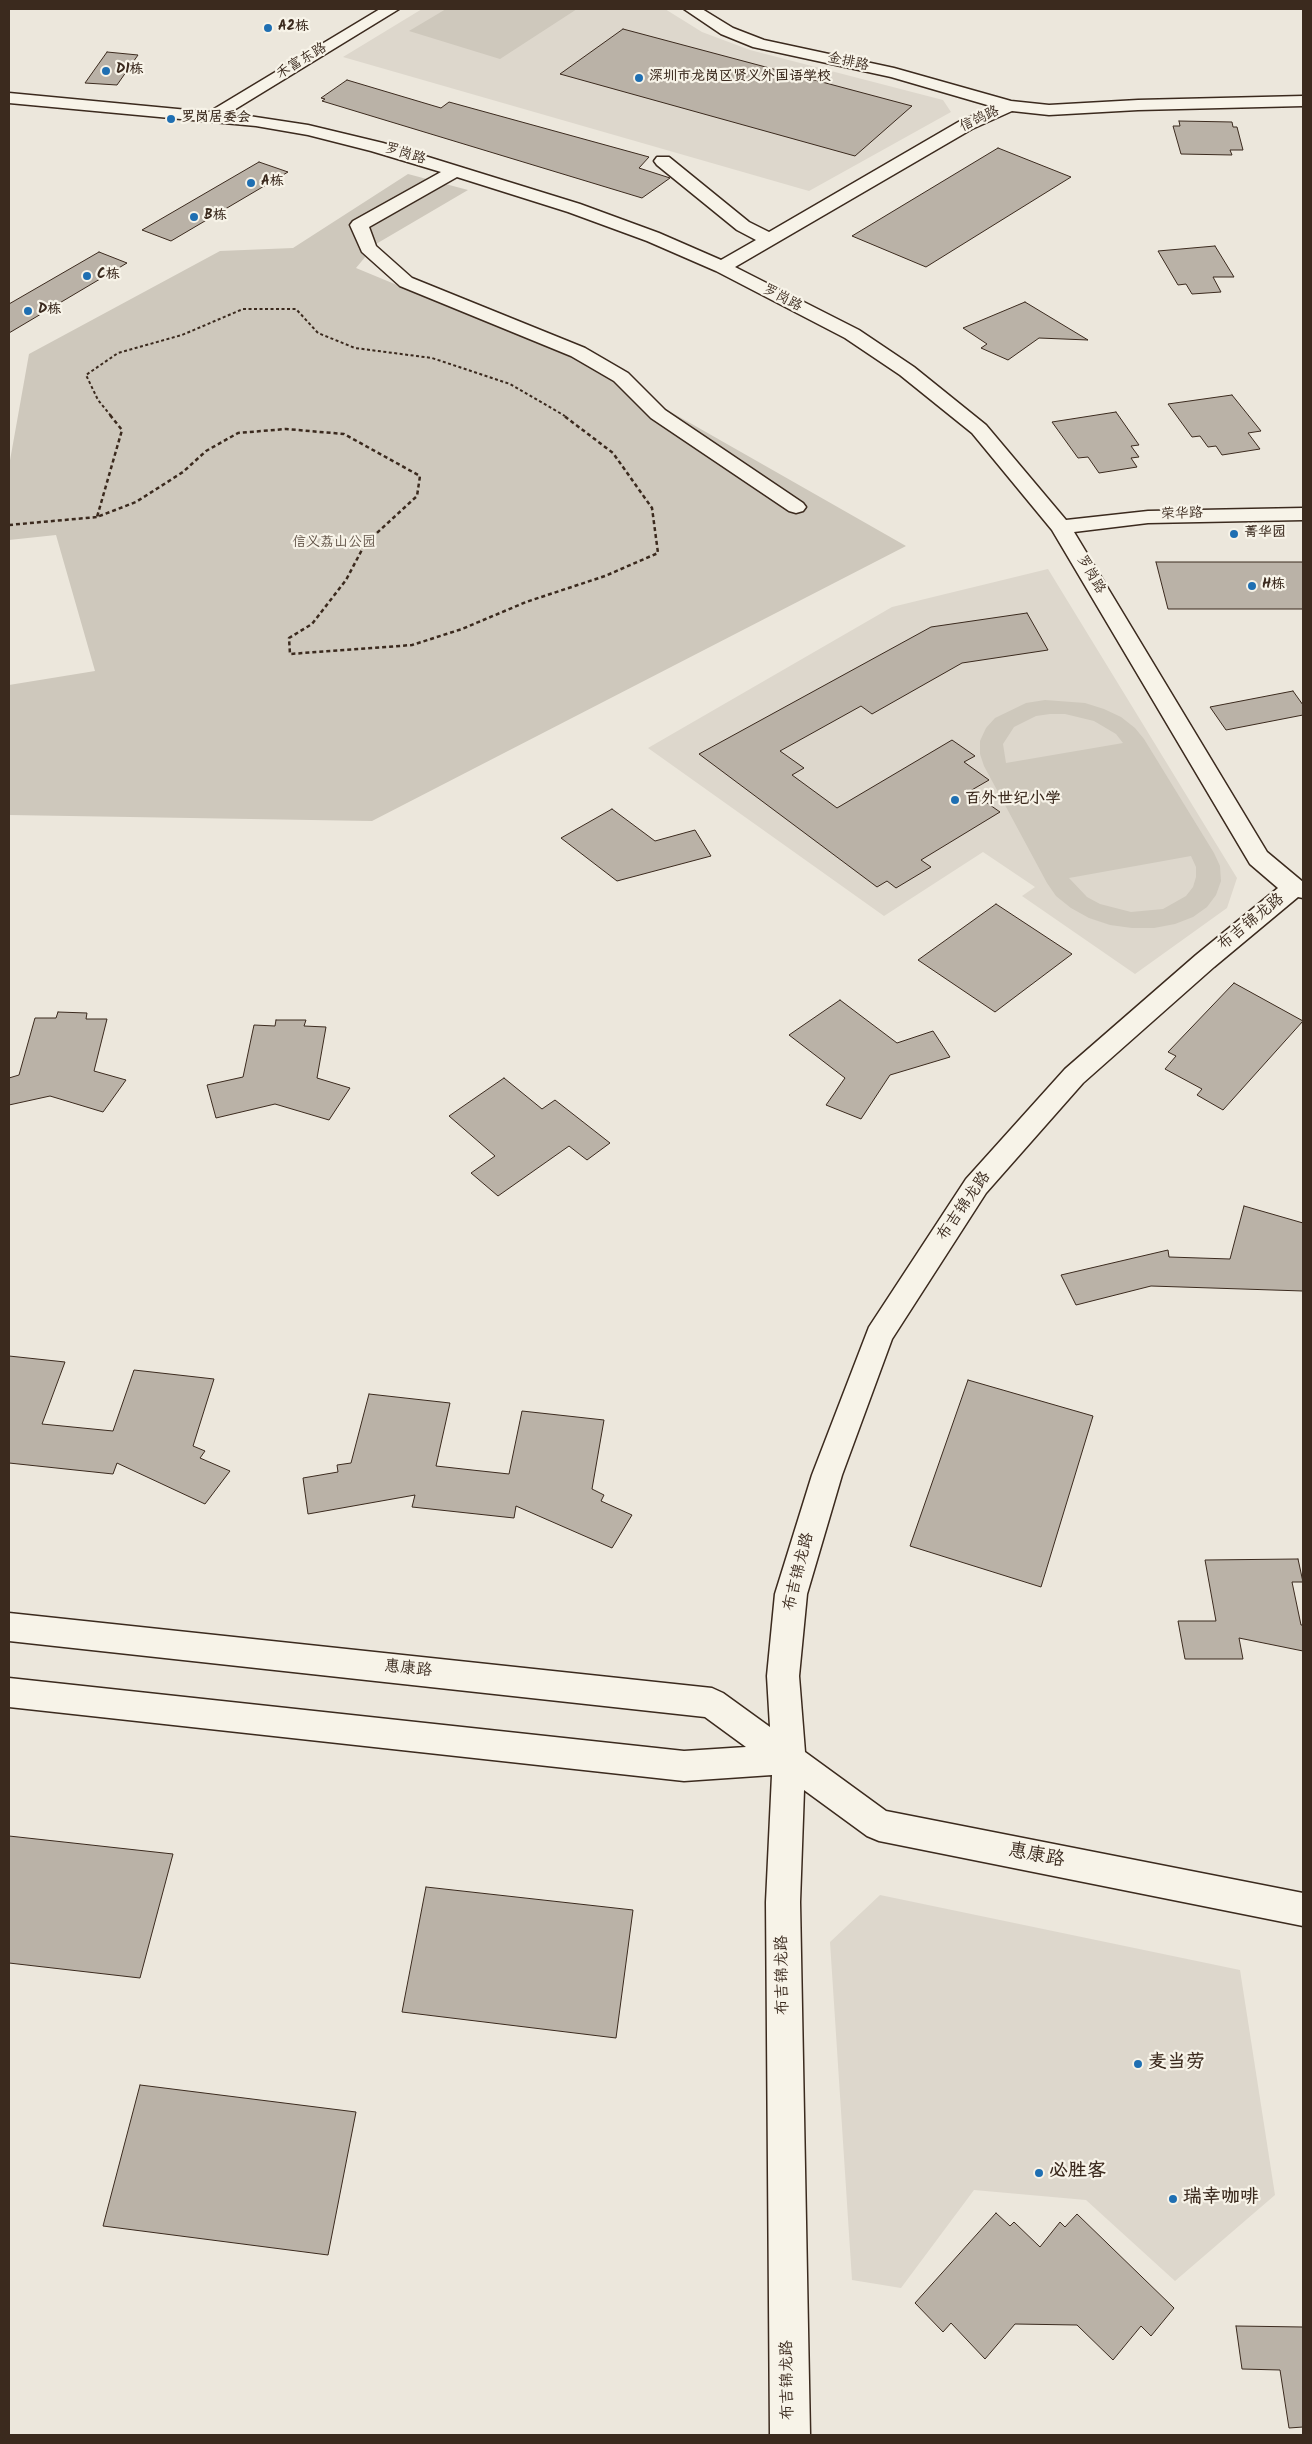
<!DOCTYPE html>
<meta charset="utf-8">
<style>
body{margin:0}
#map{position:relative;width:1312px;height:2444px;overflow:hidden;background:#ece7dc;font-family:Kalam,sans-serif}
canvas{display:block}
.frame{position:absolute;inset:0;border:10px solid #3b2a1e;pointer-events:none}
</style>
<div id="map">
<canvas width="1312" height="2444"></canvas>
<div class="frame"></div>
</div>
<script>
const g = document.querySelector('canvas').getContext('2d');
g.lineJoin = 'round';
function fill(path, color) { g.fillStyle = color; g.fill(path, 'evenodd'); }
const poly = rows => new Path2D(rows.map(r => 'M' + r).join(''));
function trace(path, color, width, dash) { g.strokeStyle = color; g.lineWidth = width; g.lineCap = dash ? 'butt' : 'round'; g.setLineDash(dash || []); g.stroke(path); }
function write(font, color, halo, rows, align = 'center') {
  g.font = font + ' Kalam,"LXGW WenKai TC",sans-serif'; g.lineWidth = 4.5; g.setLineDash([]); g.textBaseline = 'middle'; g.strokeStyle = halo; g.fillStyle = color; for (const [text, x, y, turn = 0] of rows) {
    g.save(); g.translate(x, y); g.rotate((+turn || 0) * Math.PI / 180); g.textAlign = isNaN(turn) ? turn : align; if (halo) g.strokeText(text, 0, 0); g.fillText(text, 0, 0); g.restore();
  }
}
fill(poly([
 [422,9,665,9,702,32,750,50,943,100,951,112,809,191,343,57],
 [1048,569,1237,878,1227,908,1135,974,1022,896,1035,887,983,852,884,916,648,748,892,607],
 [880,1895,1240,1970,1275,2195,1175,2281,1086,2200,974,2190,901,2288,852,2280,830,1942]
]), '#ddd7cc');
fill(poly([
 [446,9,577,9,500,59,409,31],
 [408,174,468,190,376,244,356,268,583,362,906,546,372,821,9,815,9,685,95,671,56,535,9,540,9,466,29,354,220,251,293,248],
 [1045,700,1085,703,1104,709,1121,717,1135,728,1144,739,1214,853,1220,866,1221,881,1216,895,1207,907,1193,917,1175,924,1154,928,1132,928,1110,925,1089,918,1071,908,1056,896,1047,883,984,766,980,754,980,741,986,728,995,718,1026,703],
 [1050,714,1065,714,1094,721,1116,734,1123,743,1006,763,1003,744,1014,727,1036,716],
 [1191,856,1196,867,1196,877,1193,887,1186,896,1163,909,1131,912,1100,904,1087,897,1069,878]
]), '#cec8bc');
const building = poly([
 [623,29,912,106,855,156,560,74,623,29],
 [107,52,138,55,117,85,85,83,107,52],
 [347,80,441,108,449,102,649,157,639,168,670,178,642,198,322,101,325,99,321,98,347,80],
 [1179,121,1232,122,1233,127,1237,127,1243,150,1230,150,1232,155,1181,154,1173,126,1180,126,1179,121],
 [998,148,1071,177,926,267,852,236,998,148],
 [259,162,288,172,171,241,142,230,259,162],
 [1215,246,1234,277,1213,277,1221,292,1192,294,1186,284,1178,285,1158,251,1215,246],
 [99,252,127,263,9,333,9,304,99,252],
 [1025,302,1088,340,1039,338,1008,360,981,348,987,344,963,328,1025,302],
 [1232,395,1261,431,1248,433,1260,449,1222,455,1216,446,1208,447,1200,436,1192,437,1168,404,1232,395],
 [1116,412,1139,445,1131,446,1139,457,1131,458,1137,467,1099,473,1088,457,1078,458,1052,422,1116,412],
 [1156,562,1303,562,1303,609,1168,609,1156,562],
 [1027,613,1048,650,962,663,872,714,861,706,780,751,804,768,792,775,837,808,952,740,975,756,964,762,989,780,970,791,1000,812,921,860,931,867,896,888,887,881,877,887,699,754,931,627,1027,613],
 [1293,691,1303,705,1303,715,1226,730,1210,707,1293,691],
 [612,809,655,841,695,830,711,856,617,881,561,838,612,809],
 [996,904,1072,954,995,1012,918,960,996,904],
 [1234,983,1303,1021,1223,1110,1197,1095,1202,1089,1165,1069,1176,1056,1168,1052,1234,983],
 [840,1000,897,1043,933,1031,950,1057,890,1075,861,1119,826,1105,845,1078,789,1035,840,1000],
 [58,1012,87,1013,86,1019,107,1019,94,1071,126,1080,103,1112,50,1096,9,1105,9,1078,19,1075,35,1018,56,1018,58,1012],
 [276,1020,306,1020,304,1026,326,1027,317,1078,350,1088,329,1120,275,1104,216,1118,207,1085,243,1077,254,1025,275,1026,276,1020],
 [504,1078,542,1109,555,1100,610,1143,587,1160,569,1146,498,1196,471,1173,495,1156,449,1116,504,1078],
 [1244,1206,1303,1223,1303,1291,1151,1286,1076,1305,1061,1275,1168,1250,1169,1257,1230,1259,1244,1206],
 [9,1356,65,1362,42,1424,113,1431,134,1370,214,1379,193,1446,205,1451,200,1458,230,1471,205,1504,117,1463,113,1474,9,1463,9,1356],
 [968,1380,1093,1416,1041,1587,910,1546,968,1380],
 [369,1394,450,1403,436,1466,472,1470,509,1474,522,1411,604,1420,592,1489,604,1495,601,1501,632,1515,612,1548,516,1506,514,1518,412,1507,415,1495,308,1514,303,1478,338,1472,337,1465,351,1463,369,1394],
 [1298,1559,1303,1582,1292,1582,1301,1625,1303,1625,1303,1651,1239,1638,1243,1659,1185,1659,1178,1621,1216,1621,1205,1560,1298,1559],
 [9,1836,173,1854,140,1978,9,1963,9,1836],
 [426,1887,633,1910,616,2038,402,2012,426,1887],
 [140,2085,356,2112,328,2255,103,2226,140,2085],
 [996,2213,1010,2226,1014,2222,1040,2247,1060,2222,1065,2227,1077,2214,1174,2308,1151,2336,1141,2326,1113,2360,1077,2325,1015,2324,985,2359,951,2323,943,2332,915,2303,996,2213],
 [1236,2326,1303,2327,1303,2427,1289,2428,1280,2370,1242,2369,1236,2326]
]);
fill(building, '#bab2a7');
trace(building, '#3b2a1e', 1);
const minor = poly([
 [380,9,399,9,229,113,308,125,383,143,580,204,659,233,721,260,756,240,737,230,657,165,654,161,657,157,669,157,749,222,769,232,960,121,994,107,891,77,753,47,721,34,684,9,702,9,733,28,764,40,894,68,1011,101,1049,105,1138,100,1303,96,1303,106,1138,110,1049,115,1012,111,972,129,735,267,859,330,914,367,986,425,1066,520,1148,511,1303,508,1303,520,1148,523,1074,532,1267,852,1303,882,1303,898,1298,897,1214,967,1083,1083,986,1193,892,1339,842,1475,807,1594,799,1676,805,1752,886,1811,1303,1893,1303,1926,879,1841,867,1836,804,1790,800,1902,810,2435,770,2435,766,1902,772,1775,684,1781,9,1707,9,1678,684,1751,746,1747,705,1717,9,1641,9,1613,712,1688,723,1693,770,1727,767,1676,775,1594,812,1475,869,1327,966,1179,1065,1069,1196,955,1278,888,1250,864,1052,530,972,433,900,375,845,338,716,271,647,241,568,212,457,177,369,227,376,246,412,278,585,348,628,373,665,410,803,503,806,507,803,511,796,513,789,511,651,418,614,381,571,356,400,286,362,252,350,225,353,221,441,172,371,151,308,135,256,126,9,103,9,93,209,112,380,9]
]);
trace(minor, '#3b2a1e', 3);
trace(poly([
 [111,416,98,400,86,375,118,353,182,335,243,309,296,309,318,333,355,348,432,358,510,384,565,416]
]), '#3b2a1e', 2, [3, 2.5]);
trace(poly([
 [110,415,122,430,97,517,136,502,183,472,206,451,238,433,286,429,344,434,420,476,417,496,365,544,346,580,312,624,289,638,290,654,412,645,462,629,526,602,605,576,658,553,652,508,613,453,563,415],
 [9,525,97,517]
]), '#3b2a1e', 2.5, [4, 3]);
fill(minor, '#f7f3e8');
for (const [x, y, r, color] of [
 [268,28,5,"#1f6fb2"],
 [106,71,5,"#1f6fb2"],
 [639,78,5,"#1f6fb2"],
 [171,119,5,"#1f6fb2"],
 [251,183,5,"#1f6fb2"],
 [194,217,5,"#1f6fb2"],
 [87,276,5,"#1f6fb2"],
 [28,311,5,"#1f6fb2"],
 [1234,534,5,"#1f6fb2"],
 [1252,586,5,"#1f6fb2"],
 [955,800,5,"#1f6fb2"],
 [1138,2064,5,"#1f6fb2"],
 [1039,2173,5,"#1f6fb2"],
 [1173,2199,5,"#1f6fb2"]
]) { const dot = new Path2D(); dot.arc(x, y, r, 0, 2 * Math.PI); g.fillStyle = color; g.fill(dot); trace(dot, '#f7f3e8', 2); }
write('bold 14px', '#3b2a1e', '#f7f3e8', [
 ["A2栋",278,28],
 ["D1栋",116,71],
 ["深圳市龙岗区贤义外国语学校",649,78],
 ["罗岗居委会",181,119],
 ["A栋",261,183],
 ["B栋",204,217],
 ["C栋",97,276],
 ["D栋",38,311],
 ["菁华园",1244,534],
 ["H栋",1262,586]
], 'left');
write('14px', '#3b2a1e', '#f7f3e8', [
 ["禾富东路",302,62,-31],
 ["金排路",848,63,12],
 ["信鸽路",980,120,-25],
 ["罗岗路",405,155,17],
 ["罗岗路",782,299,28],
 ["荣华路",1182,515,-2],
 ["罗岗路",1090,575,60]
]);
write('14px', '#605246', '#f7f3e8', [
 ["信义荔山公园",334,544]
]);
write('bold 16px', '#3b2a1e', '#f7f3e8', [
 ["百外世纪小学",965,800]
], 'left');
write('16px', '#3b2a1e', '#f7f3e8', [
 ["布吉锦龙路",1252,923,-39],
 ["布吉锦龙路",965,1207,-55],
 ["布吉锦龙路",800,1572,-76],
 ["惠康路",408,1670,6],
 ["布吉锦龙路",784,1975,-91],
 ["布吉锦龙路",789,2380,-91]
]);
write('19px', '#3b2a1e', '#f7f3e8', [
 ["惠康路",1036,1857,11]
]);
write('bold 19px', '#3b2a1e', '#f7f3e8', [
 ["麦当劳",1148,2064],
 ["必胜客",1049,2173],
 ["瑞幸咖啡",1183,2199]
], 'left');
</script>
